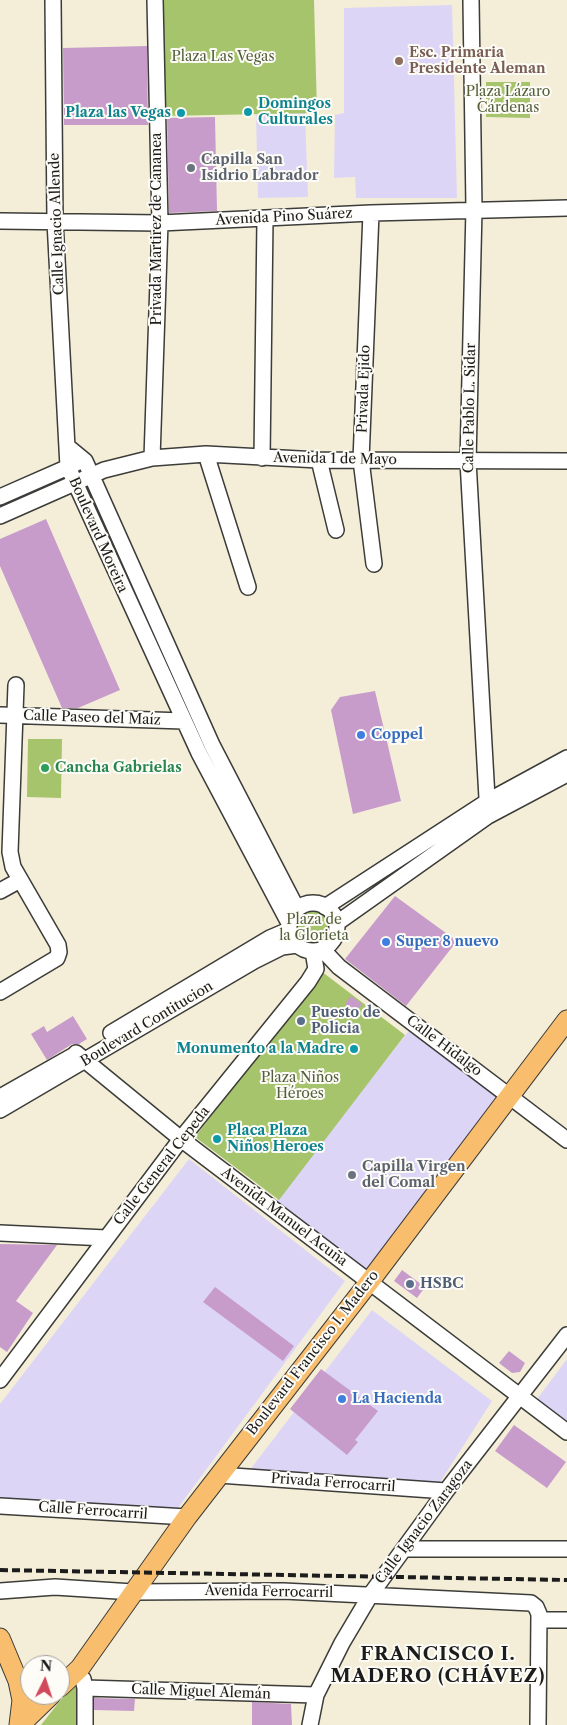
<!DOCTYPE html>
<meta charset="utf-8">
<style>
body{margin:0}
#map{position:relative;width:567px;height:1725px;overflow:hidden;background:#f4eed9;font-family:"Libre Caslon Text",serif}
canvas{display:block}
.north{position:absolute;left:20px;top:1655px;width:50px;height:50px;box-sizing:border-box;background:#fdfcf7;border:1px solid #a3a29f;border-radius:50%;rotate:4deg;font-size:14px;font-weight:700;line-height:20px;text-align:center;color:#1c1c1c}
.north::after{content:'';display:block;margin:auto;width:18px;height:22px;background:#d1495b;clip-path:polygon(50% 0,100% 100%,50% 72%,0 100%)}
</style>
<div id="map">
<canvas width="567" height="1725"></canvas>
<div class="north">N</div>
</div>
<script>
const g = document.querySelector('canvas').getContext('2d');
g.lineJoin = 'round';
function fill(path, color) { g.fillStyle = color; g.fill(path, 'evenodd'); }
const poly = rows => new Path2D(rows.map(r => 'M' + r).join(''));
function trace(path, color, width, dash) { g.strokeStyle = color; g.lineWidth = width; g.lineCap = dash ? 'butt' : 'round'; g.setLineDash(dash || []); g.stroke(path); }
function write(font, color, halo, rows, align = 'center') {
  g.font = font + ' "Libre Caslon Text",serif'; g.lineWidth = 4; g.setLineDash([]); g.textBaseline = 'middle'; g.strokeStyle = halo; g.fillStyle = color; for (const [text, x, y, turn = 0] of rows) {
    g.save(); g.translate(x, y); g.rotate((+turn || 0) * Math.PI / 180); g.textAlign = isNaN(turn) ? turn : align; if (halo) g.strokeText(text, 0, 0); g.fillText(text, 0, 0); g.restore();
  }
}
fill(poly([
 [452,5,457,198,356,198,355,177,334,178,335,115,344,113,344,8],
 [305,113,308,197,258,198,256,115],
 [411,1028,512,1105,376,1287,271,1207],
 [189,1159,345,1281,175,1512,0,1505,0,1404],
 [372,1310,492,1401,437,1487,246,1475],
 [567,1359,567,1423,537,1399]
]), '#ddd5f6');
fill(poly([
 [160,0,314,0,317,113,163,116],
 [486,82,530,82,530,118,486,117],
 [28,739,62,739,61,798,27,797],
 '297 928a17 17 0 1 1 34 0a17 17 0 1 1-34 0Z',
 [321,971,405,1035,279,1200,195,1137],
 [74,1683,83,1706,83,1725,41,1725]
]), '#a6c46c');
fill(poly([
 [147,46,148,125,64,125,63,48],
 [215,117,217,211,169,213,167,118],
 [46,519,120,690,78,708,62,708,0,566,0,539],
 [375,691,401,801,353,814,331,710,340,697],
 [395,896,457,941,406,1006,345,959],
 [351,996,362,1004,356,1012,345,1004],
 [73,1016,87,1039,79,1044,72,1044,47,1060,31,1034,44,1026,47,1032],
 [0,1244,57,1245,16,1301,33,1313,7,1352,0,1347],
 [402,1270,425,1287,417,1298,394,1281],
 [215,1287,294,1346,283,1361,203,1302],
 [509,1351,525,1363,520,1372,512,1373,499,1363],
 [321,1369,378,1411,355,1440,358,1442,347,1455,290,1409],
 [514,1425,566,1462,547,1488,495,1451],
 [94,1698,135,1699,134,1711,94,1710],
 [252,1702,291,1704,292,1725,252,1725]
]), '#c79ccb');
const minor = poly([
 [53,0,55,221,68,467,199,753,289,923],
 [471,0,474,209,468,461,488,816],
 [371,213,361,460,374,564],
 [0,221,160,223,371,213,567,208],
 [68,447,85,461,212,745,297,909],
 [206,454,248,587],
 [152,458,160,223,155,0],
 [262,458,265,219],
 [319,460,336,530],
 [0,497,75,464],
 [0,516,104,470,152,458,206,454,319,460,567,461],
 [0,715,184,721],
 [0,891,20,880],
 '289 927a24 24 0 1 1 48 0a24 24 0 1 1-48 0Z',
 [325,907,488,801,567,758],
 [337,923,488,816,567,774],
 [322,949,339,967,567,1140],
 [0,992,57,958,59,952,58,945,13,867,10,852,16,685],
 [111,1033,270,938,289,930],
 [76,1053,181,1139,567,1432],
 [0,1097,76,1054],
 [0,1110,254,961,282,947,297,945],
 [0,1233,106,1238],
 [0,1380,181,1139,308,982,316,969,313,951],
 [219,1475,446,1491],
 [0,1506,187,1517],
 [404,1549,567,1549],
 [0,1591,55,1587,133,1592,283,1591,531,1603,536,1607,539,1614,538,1725],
 [539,1620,567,1620],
 [83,1679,85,1688,85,1725],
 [85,1688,316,1695],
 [310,1725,316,1695,342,1643,371,1594,446,1491,567,1335]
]);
const major = poly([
 [0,1638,18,1681,22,1700,19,1725],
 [60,1687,80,1668,187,1517,370,1281,567,1020],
 [20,1725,51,1695]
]);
trace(minor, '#3c3c38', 18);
trace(major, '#3c3c38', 21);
trace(minor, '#fff', 15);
trace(major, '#f9be6d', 19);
trace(poly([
 [0,1570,567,1580]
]), '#1c1c1c', 4, [8, 4]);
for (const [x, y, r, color] of [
 [399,61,5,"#8d6e63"],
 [248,112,5,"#0f9aa8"],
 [181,113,5,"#0f9aa8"],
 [191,168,5,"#6b7280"],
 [361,735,5,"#3f7fe0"],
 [45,768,5,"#2e9e5b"],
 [386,942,5,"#3f7fe0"],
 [301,1021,5,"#5c6f8a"],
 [354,1049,5,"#0f9aa8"],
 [217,1139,5,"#0f9aa8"],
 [352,1175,5,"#6b7280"],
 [410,1284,5,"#5c6f8a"],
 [342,1399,5,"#3f7fe0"]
]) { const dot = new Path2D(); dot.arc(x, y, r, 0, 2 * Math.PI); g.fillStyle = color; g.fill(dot); trace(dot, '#fdfcf7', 2); }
write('bold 14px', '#785e54', '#fdfcf7', [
 ["Esc. Primaria",409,53],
 ["Presidente Aleman",409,69]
], 'left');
write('14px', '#535f3c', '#fdfcf7', [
 ["Plaza Las Vegas",223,57],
 ["Plaza Lázaro",508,92],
 ["Cárdenas",508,108],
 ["Plaza de",314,920],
 ["la Glorieta",314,936],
 ["Plaza Niños",300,1078],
 ["Héroes",300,1094]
]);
write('bold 14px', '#0d838f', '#fdfcf7', [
 ["Domingos",258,104],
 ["Culturales",258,120],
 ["Plaza las Vegas",171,113,"right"],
 ["Monumento a la Madre",344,1049,"right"],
 ["Placa Plaza",227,1131],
 ["Niños Heroes",227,1147]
], 'left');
write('bold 14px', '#5b616d', '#fdfcf7', [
 ["Capilla San",201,160],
 ["Isidrio Labrador",201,176],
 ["Capilla Virgen",362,1167],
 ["del Comal",362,1183]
], 'left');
write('14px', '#1c1c1c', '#fdfcf7', [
 ["Avenida Pino Suárez",284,217,-3],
 ["Calle Ignacio Allende",57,224,-92],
 ["Privada Martirez de Cananea",157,229,-90],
 ["Privada Ejido",364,389,-88],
 ["Calle Pablo L. Sidar",470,408,-89],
 ["Avenida 1 de Mayo",335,459,1],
 ["Boulevard Moreira",98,535,66],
 ["Calle Paseo del Maíz",92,718,2],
 ["Boulevard Contitucion",147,1024,-31],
 ["Calle Hidalgo",444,1046,37],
 ["Calle General Cepeda",162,1166,-52],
 ["Avenida Manuel Acuña",284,1217,37],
 ["Boulevard Francisco I. Madero",313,1353,-52],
 ["Privada Ferrocarril",333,1483,4],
 ["Calle Ferrocarril",93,1511,4],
 ["Calle Ignacio Zaragoza",424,1522,-53],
 ["Avenida Ferrocarril",269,1592,1],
 ["Calle Miguel Alemán",201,1692,2]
]);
write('bold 14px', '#366cbe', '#fdfcf7', [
 ["Coppel",371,735],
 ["Super 8 nuevo",396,942],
 ["La Hacienda",352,1399]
], 'left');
write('bold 14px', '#27864d', '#fdfcf7', [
 ["Cancha Gabrielas",55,768]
], 'left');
write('bold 14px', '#4e5e75', '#fdfcf7', [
 ["Puesto de",311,1013],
 ["Policia",311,1029],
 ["HSBC",420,1284]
], 'left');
g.letterSpacing = '1px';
write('bold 19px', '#1c1c1c', '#fdfcf7', [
 ["FRANCISCO I.",438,1655],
 ["MADERO (CHÁVEZ)",438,1677]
]);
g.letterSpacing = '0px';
</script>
